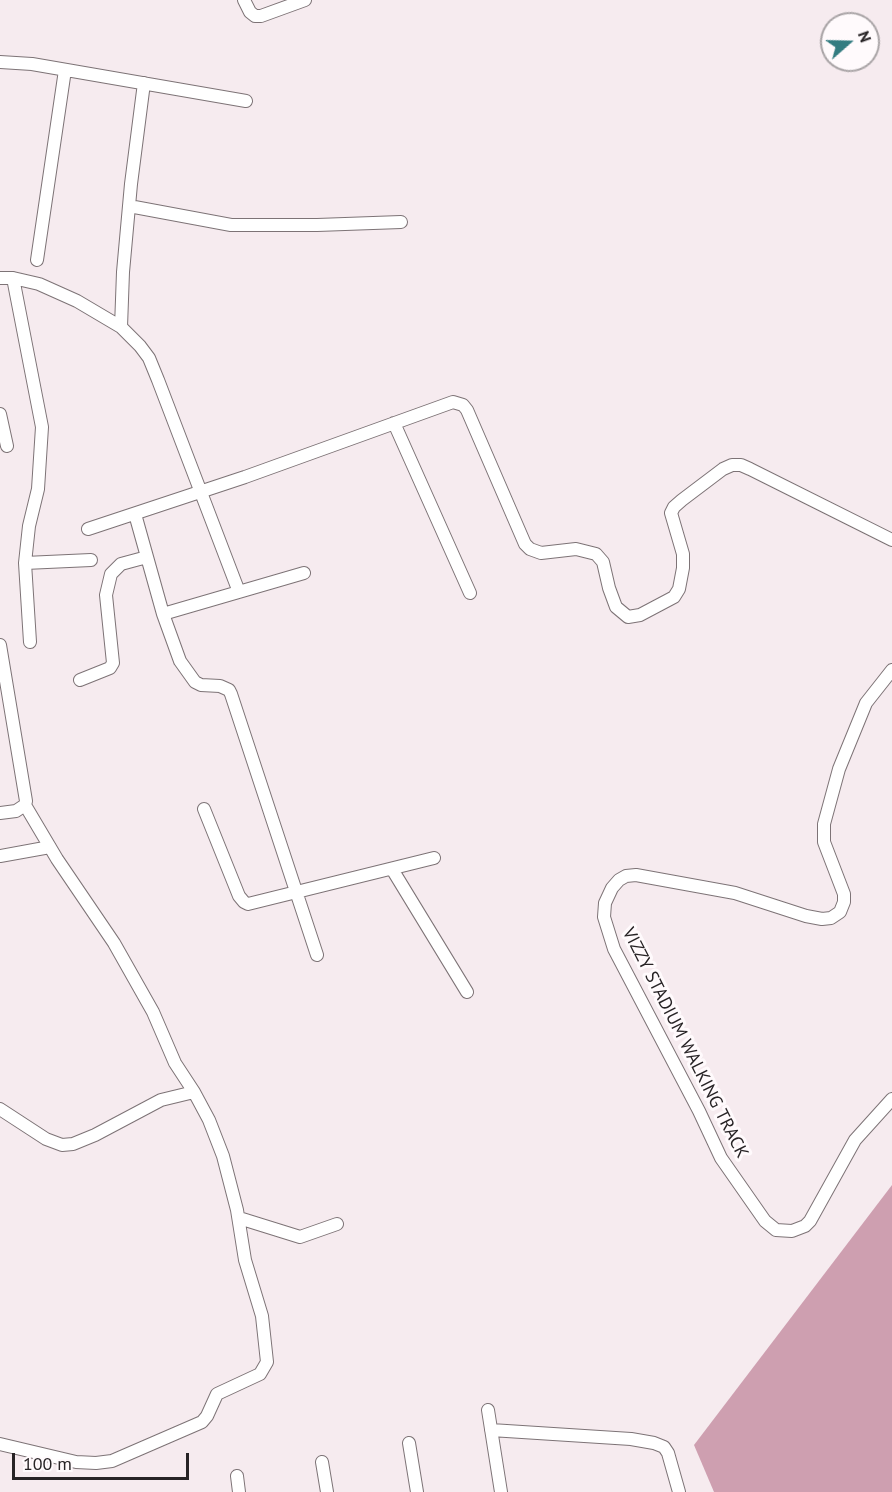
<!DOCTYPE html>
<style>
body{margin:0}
#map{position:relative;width:892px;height:1492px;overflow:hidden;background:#f6ebef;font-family:"PT Sans",sans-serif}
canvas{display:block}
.north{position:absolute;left:820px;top:12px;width:60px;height:60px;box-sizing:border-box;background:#fffafc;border:2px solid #a9a4a6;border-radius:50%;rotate:70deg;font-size:16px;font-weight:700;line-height:24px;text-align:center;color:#272325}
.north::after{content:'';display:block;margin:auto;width:21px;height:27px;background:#337c81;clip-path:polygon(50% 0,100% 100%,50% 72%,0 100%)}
.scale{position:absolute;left:12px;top:1453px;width:177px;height:27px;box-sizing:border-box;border:3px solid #272325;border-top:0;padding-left:8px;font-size:18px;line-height:21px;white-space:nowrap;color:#272325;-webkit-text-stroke:4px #fffafc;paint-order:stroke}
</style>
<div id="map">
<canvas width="892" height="1492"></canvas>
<div class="north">N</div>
<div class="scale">100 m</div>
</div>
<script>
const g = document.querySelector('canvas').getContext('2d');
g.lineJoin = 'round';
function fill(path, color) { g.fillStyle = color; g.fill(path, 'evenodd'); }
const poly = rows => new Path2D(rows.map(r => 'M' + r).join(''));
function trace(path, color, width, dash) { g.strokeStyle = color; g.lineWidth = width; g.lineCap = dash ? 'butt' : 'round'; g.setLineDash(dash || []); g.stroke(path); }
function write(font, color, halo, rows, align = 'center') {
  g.font = font + ' "PT Sans",sans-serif'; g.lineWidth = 6; g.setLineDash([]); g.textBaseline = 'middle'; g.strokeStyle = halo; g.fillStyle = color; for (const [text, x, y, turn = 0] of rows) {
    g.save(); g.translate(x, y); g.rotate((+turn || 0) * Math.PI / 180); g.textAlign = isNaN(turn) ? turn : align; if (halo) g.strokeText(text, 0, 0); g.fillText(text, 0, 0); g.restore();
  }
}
fill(poly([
 [892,1185,892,1492,714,1492,694,1445]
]), '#ce9fb0');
const minor = poly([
 [244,0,250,12,255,16,261,16,305,0],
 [0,62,32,64,246,101],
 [129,206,231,225,317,225,401,222],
 [37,260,65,70],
 [0,278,13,278,39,284,77,301,121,327,140,346,149,358,158,380,239,592],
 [13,278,42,427,38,489,29,526,25,563,30,642],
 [121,327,123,272,131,184,144,83],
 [0,414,7,446],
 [394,423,470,593],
 [135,514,163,614,180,661,195,682,201,685,220,686,229,690,231,694,317,955],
 [88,529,245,477,453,402,463,405,467,410,525,544,530,549,541,553,576,549,596,554,603,562,609,588,616,607,628,617,640,615,674,597,679,589,683,568,683,554,671,513,674,507,682,500,723,469,732,465,741,465,750,469,892,540],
 [25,563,91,560],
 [163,614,304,573],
 [0,645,26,801,25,805,16,811,0,813],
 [892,670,866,703,839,769,824,824,824,842,844,894,844,902,840,912,831,918,822,919,806,916,735,893,636,875,626,876,619,880,612,888,605,903,604,917,614,949,699,1111,721,1158,765,1221,776,1230,792,1231,805,1226,810,1221,855,1140,892,1099],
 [80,680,110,668,113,663,106,595,111,574,121,564,147,557],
 [204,809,239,896,244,902,248,904,434,858],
 [0,856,50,847],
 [392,869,467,992],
 [0,1109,46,1139,62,1145,73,1144,95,1135,161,1100,194,1092],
 [239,1218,300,1237,337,1224],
 [488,1410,501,1492],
 [491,1430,631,1439,654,1443,664,1447,668,1453,679,1492],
 [409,1443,417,1492],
 [0,1444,76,1462,96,1463,112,1461,202,1422,207,1416,217,1394,260,1374,267,1362,262,1316,245,1260,237,1210,223,1156,209,1120,194,1092,175,1063,153,1012,114,943,57,859,25,805],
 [322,1462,327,1492],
 [237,1476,239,1492]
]);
trace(minor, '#7d7376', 14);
trace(minor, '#fff', 12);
write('18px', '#272325', '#fffafc', [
 ["VIZZY STADIUM WALKING TRACK",685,1043,63]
]);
</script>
